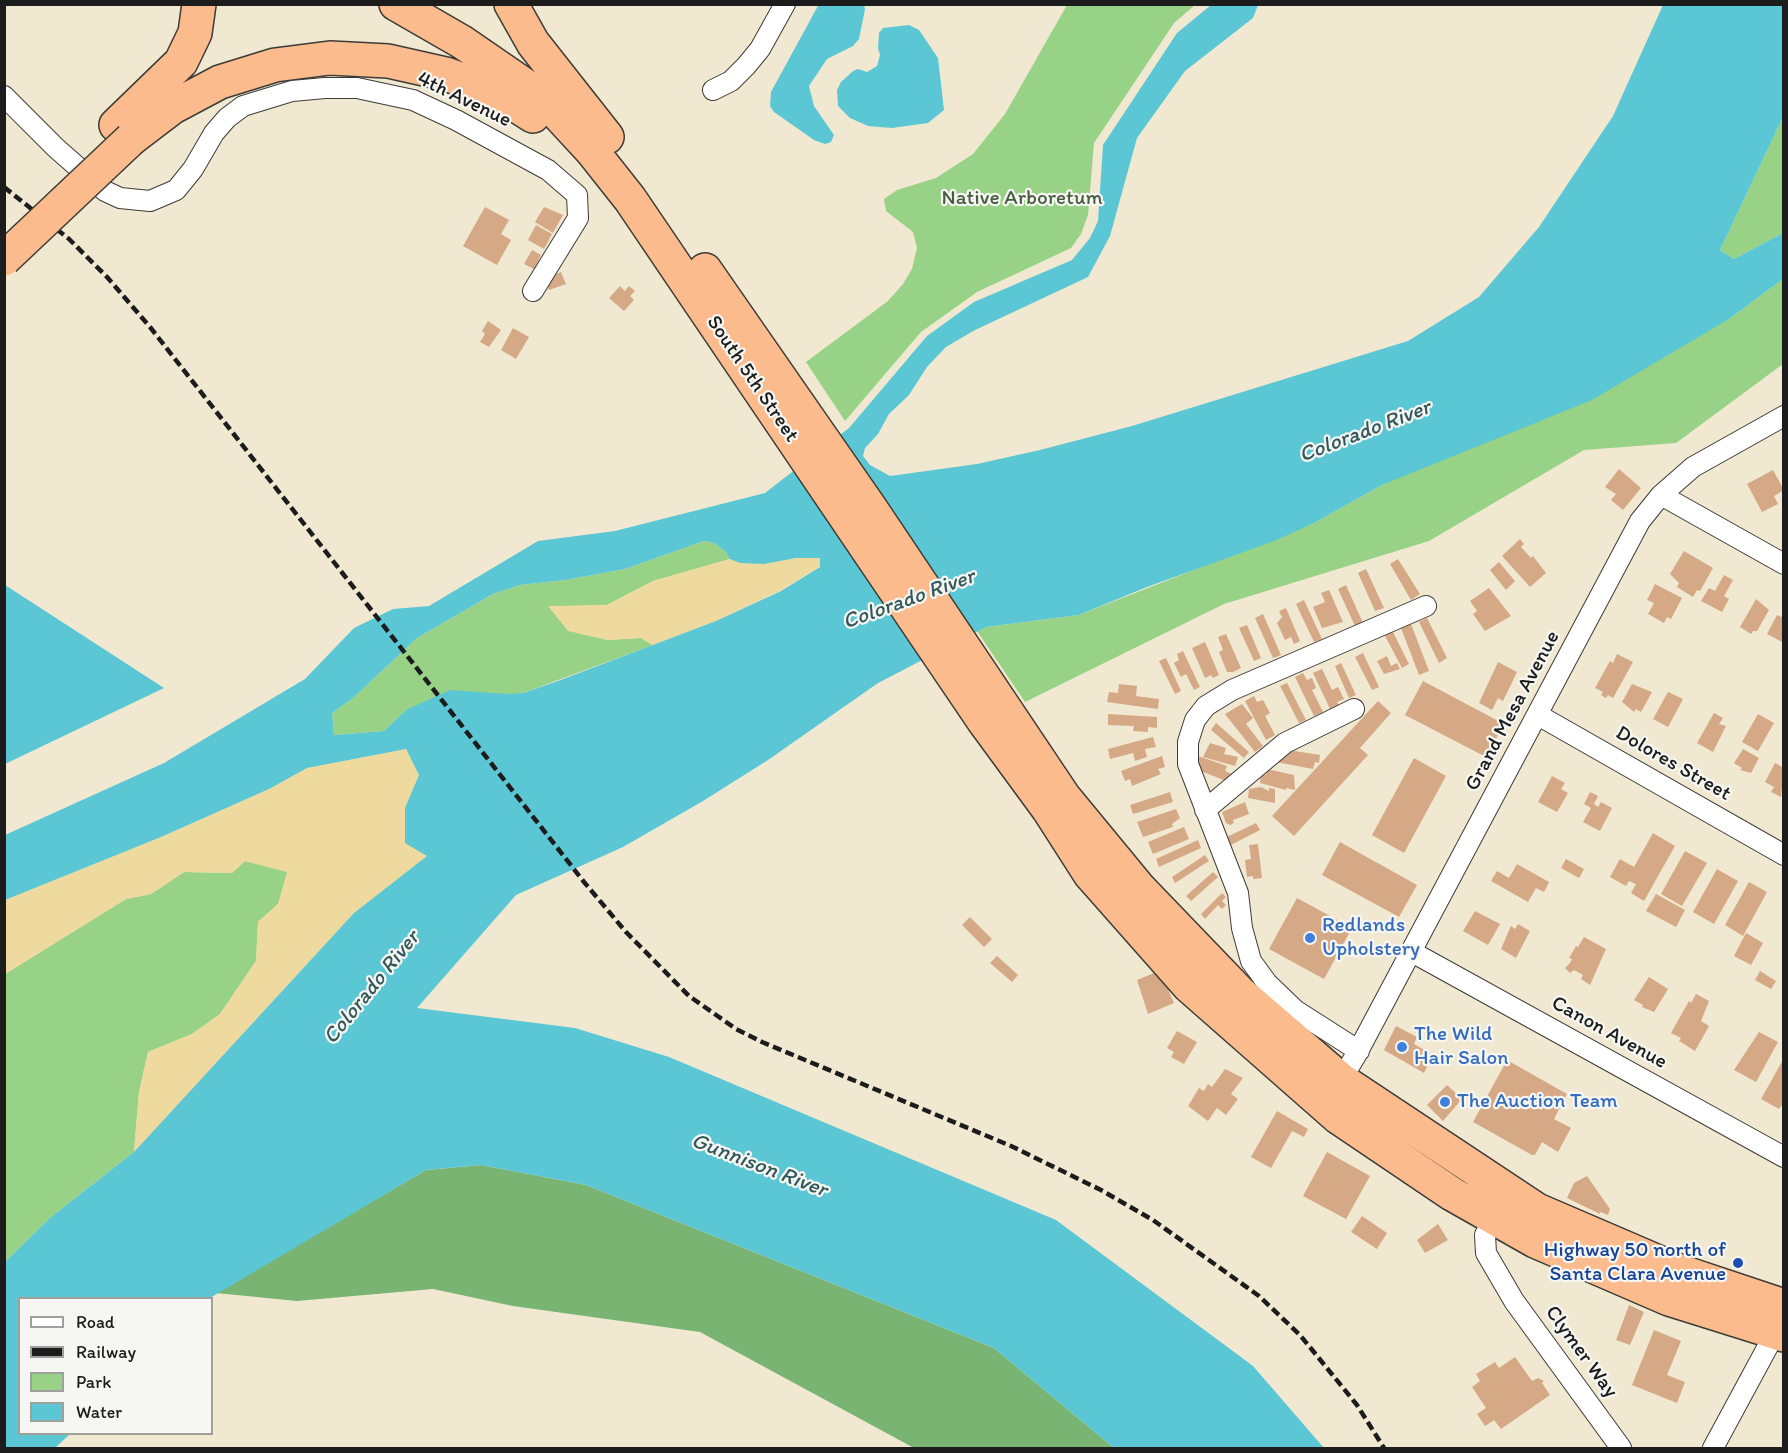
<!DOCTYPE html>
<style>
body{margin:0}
#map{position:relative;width:1788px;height:1453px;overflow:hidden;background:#f0e8d1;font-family:Itim,sans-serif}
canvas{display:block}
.frame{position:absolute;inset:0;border:6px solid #1c1c1c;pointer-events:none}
.legend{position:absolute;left:18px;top:1297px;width:195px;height:138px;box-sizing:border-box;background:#f6f6f2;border:2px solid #9f9f9c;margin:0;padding:8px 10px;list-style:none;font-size:18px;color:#1c1c1c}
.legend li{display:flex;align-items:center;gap:12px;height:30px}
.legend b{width:30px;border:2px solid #9f9f9c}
</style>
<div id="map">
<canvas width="1788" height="1453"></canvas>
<div class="frame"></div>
<ul class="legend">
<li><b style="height:8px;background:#fff"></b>Road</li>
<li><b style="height:8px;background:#1c1c1c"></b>Railway</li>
<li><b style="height:16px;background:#97d286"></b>Park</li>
<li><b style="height:16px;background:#5bc7d4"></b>Water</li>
</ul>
</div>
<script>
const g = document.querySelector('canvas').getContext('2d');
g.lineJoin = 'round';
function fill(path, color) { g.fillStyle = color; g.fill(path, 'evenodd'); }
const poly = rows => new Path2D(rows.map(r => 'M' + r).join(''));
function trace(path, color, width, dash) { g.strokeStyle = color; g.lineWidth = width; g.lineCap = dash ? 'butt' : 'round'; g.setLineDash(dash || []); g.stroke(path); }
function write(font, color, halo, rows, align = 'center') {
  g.font = font + ' Itim,sans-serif'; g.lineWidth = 4.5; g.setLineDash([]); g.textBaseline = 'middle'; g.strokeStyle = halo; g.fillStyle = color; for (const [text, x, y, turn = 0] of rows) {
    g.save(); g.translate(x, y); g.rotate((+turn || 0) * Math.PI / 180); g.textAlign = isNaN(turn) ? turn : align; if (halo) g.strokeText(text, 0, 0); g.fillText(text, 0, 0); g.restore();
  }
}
fill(poly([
 [1067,5,1195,5,1174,23,1094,143,1088,215,1081,234,1071,248,977,292,921,332,845,421,806,362,888,301,903,284,912,269,917,248,913,232,886,211,884,199,897,190,936,178,973,154,1005,114],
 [1783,117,1783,233,1734,259,1720,250],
 [1783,279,1783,364,1676,443,1584,450,1429,541,1224,604,1025,702,977,631,986,627,1079,615,1314,523,1382,485,1729,319],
 [704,541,714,543,725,551,730,559,653,581,607,605,549,607,607,640,641,638,653,645,523,693,406,710,384,731,334,735,332,713,353,698,417,638,493,594,520,585,565,580,625,569],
 [245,861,288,872,278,904,258,922,256,961,220,1014,192,1034,148,1052,139,1092,134,1152,51,1217,5,1262,5,974,126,899,151,894,184,872,232,873]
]), '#97d286');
fill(poly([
 [481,1165,586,1185,994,1348,1114,1448,914,1448,700,1332,513,1306,433,1289,297,1301,216,1293,426,1170]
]), '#79b473');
fill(poly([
 [820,557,821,566,781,590,716,621,653,645,641,638,607,640,568,631,548,606,607,605,653,581,730,559,764,564,796,558],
 [406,749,419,775,405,808,428,856,354,913,134,1152,139,1092,148,1052,192,1034,220,1014,256,961,258,922,278,904,287,872,245,861,232,873,184,872,151,894,126,899,5,974,5,900,161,837,269,789,307,768]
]), '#eeda9e');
fill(poly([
 [819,4,864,5,865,9,859,39,853,46,827,59,809,86,814,106,834,135,831,142,825,144,814,140,774,112,770,106,771,92],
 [1211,5,1258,5,1253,18,1185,71,1137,138,1110,236,1088,277,975,330,946,347,927,367,909,395,889,414,878,434,865,448,863,456,870,465,890,476,977,464,1040,450,1132,426,1408,341,1479,297,1539,227,1613,116,1663,5,1783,5,1783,117,1720,250,1734,259,1783,233,1783,279,1729,319,1592,400,1382,485,1314,523,1274,541,1147,587,1079,615,986,627,878,683,768,760,703,801,623,847,516,895,417,1008,575,1028,669,1057,1056,1220,1253,1366,1324,1448,1114,1448,994,1348,586,1185,481,1165,426,1170,210,1298,20,1298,20,1434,70,1434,55,1448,5,1448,5,1262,51,1217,134,1152,354,913,427,856,405,843,405,808,419,775,406,749,307,768,269,789,161,837,5,900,5,835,164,763,305,679,354,628,393,609,429,606,538,541,615,531,765,493,849,428,927,336,974,302,1072,260,1090,238,1098,221,1103,145,1177,33],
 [704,541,714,543,725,551,730,559,740,563,764,564,796,558,820,558,820,567,781,591,716,621,558,681,523,693,508,694,450,690,406,710,384,731,334,735,332,713,353,698,417,638,493,594,520,585,565,580,625,569],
 [909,25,919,30,938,58,944,110,928,123,892,128,868,126,850,118,838,106,837,90,841,82,853,71,858,69,867,72,877,66,880,55,878,48,879,33,883,28],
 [5,585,164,688,5,764]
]), '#5bc7d4');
fill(poly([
 [485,207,509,220,501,234,511,240,497,265,463,246],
 [544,207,563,215,553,233,535,222],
 [536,225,552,234,544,249,528,240],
 [532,250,541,255,534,269,524,264],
 [561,272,566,284,549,290,545,279],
 [620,286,625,291,629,286,635,291,630,296,634,300,624,311,609,298],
 [488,321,501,330,489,347,480,342,485,334,482,331],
 [513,328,529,337,516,359,501,350],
 [1619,469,1641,488,1623,510,1611,500,1616,494,1605,487],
 [1773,470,1784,490,1774,496,1778,504,1762,512,1747,484],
 [1520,539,1524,544,1521,547,1531,558,1533,556,1546,573,1530,587,1502,556],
 [1684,551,1713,568,1700,591,1697,590,1693,597,1677,587,1679,583,1670,574],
 [1398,559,1420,594,1411,600,1390,564],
 [1499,562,1515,581,1506,590,1490,570],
 [1366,569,1384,608,1375,611,1358,573],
 [1724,575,1733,580,1724,596,1729,599,1722,612,1701,601,1709,588,1715,591],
 [1655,584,1682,598,1671,619,1667,617,1664,623,1648,614,1654,603,1647,600],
 [1346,585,1363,623,1355,626,1338,589],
 [1489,588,1511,616,1485,631,1473,614,1477,611,1470,601],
 [1329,590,1343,622,1322,628,1313,607,1325,602,1321,593],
 [1756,599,1769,610,1757,631,1753,631,1751,634,1740,627],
 [1304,600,1322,639,1314,642,1296,604],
 [1286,608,1300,641,1294,644,1291,637,1285,640,1277,623,1282,617,1279,611],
 [1263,614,1281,655,1273,658,1255,618],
 [1777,615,1784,618,1784,643,1767,634],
 [1427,618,1447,658,1439,663,1419,622],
 [1411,624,1429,671,1419,675,1401,628],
 [1247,625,1261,658,1254,661,1239,628],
 [1392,630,1409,664,1402,668,1384,634],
 [1226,634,1241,668,1233,672,1227,672,1219,652,1223,650,1218,637],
 [1205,642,1219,675,1213,678,1211,675,1205,678,1192,648],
 [1183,651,1200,687,1194,690,1186,674,1181,677,1174,663,1179,660,1177,654],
 [1363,653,1379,687,1372,690,1355,657],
 [1617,654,1633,662,1613,698,1608,695,1606,698,1601,695,1603,692,1595,688,1610,661,1613,663],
 [1387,656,1391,666,1397,663,1400,669,1384,674,1377,661],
 [1166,658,1181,691,1175,694,1159,661],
 [1498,662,1517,672,1503,701,1498,698,1492,710,1479,703],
 [1341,663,1356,695,1349,698,1335,666],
 [1322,669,1332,690,1338,687,1344,699,1337,702,1341,709,1332,713,1313,673],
 [1303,673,1307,680,1312,678,1316,688,1312,690,1323,712,1314,716,1295,677],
 [1423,681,1504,724,1486,757,1405,715],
 [1287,683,1306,720,1299,723,1280,686],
 [1119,684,1137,686,1136,696,1159,699,1158,709,1107,702,1109,692,1118,693],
 [1632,684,1652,692,1641,712,1636,709,1634,712,1622,702],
 [1668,692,1683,699,1668,727,1653,719],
 [1254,696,1257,702,1263,700,1270,713,1265,716,1275,735,1266,740,1245,701],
 [1378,701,1391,713,1360,748,1368,755,1294,836,1272,816],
 [1242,704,1253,718,1246,724,1263,746,1255,752,1225,714],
 [1714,713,1723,718,1719,724,1726,726,1713,752,1697,743],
 [1108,714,1157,717,1157,728,1148,727,1148,732,1133,731,1134,726,1108,725],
 [1758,714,1774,723,1758,751,1742,742],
 [1216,723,1249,752,1244,758,1211,730],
 [1153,737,1156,747,1145,749,1147,757,1135,761,1133,753,1110,759,1108,749],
 [1210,743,1226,748,1224,754,1238,757,1235,766,1203,757],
 [1743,749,1759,758,1751,773,1740,770,1742,768,1734,763],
 [1288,750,1320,755,1319,763,1315,762,1313,769,1276,762,1277,755,1285,756],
 [1162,756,1165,767,1158,769,1161,774,1132,786,1130,779,1125,781,1121,771],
 [1198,756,1227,766,1225,771,1232,774,1229,782,1193,768],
 [1414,758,1446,776,1404,853,1372,835],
 [1775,763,1784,768,1781,797,1771,792,1774,787,1765,782],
 [1267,769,1294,775,1295,790,1286,788,1286,790,1260,783,1261,774,1266,775],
 [1552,776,1565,783,1561,789,1568,793,1557,812,1538,802],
 [1261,787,1269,791,1269,788,1275,789,1275,803,1248,798,1249,789],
 [1170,792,1173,802,1133,814,1130,805],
 [1590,792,1598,796,1594,804,1598,807,1601,802,1612,808,1600,831,1583,822,1591,808,1584,804],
 [1245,802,1249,814,1233,820,1234,823,1230,825,1226,823,1222,812],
 [1176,809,1180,818,1172,824,1173,827,1143,837,1137,822],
 [1256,823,1260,830,1229,846,1225,838],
 [1184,827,1189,839,1153,854,1148,842],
 [1653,833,1675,846,1644,901,1631,893,1636,884,1629,881,1626,886,1610,877,1620,859,1634,867],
 [1198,840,1201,848,1159,867,1156,859],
 [1340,842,1417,885,1399,917,1322,875],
 [1258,844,1262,878,1253,879,1253,876,1247,877,1245,860,1251,859,1249,845],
 [1685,851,1707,863,1682,906,1661,894],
 [1205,855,1209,861,1175,883,1172,877],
 [1566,859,1584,869,1579,878,1561,868],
 [1517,864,1549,882,1544,892,1536,888,1528,902,1491,881,1497,871,1509,878],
 [1717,869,1738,881,1714,924,1693,912],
 [1213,872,1218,877,1191,901,1186,896],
 [1749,882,1767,892,1743,936,1725,925],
 [1222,893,1226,897,1222,901,1226,905,1222,909,1218,905,1205,919,1201,914],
 [1656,894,1685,910,1676,927,1646,911],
 [1297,898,1352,928,1324,979,1269,949],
 [1475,911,1500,924,1488,945,1463,931],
 [970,917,992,939,984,947,962,925],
 [1518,924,1530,931,1516,958,1501,949,1511,926,1515,929],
 [1746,933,1763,943,1751,965,1734,956],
 [1584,937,1606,949,1590,985,1581,979,1583,975,1574,970,1570,973,1565,968,1570,963,1572,959,1569,958,1576,946,1578,947],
 [997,956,1018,975,1012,982,990,963],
 [1760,971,1776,981,1771,989,1755,980],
 [1154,973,1167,987,1174,1003,1148,1014,1137,980],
 [1649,977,1668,989,1654,1012,1642,1007,1643,1005,1634,1000],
 [1696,994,1709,1001,1701,1021,1709,1026,1695,1051,1679,1041,1681,1038,1671,1033,1689,1001,1691,1003],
 [1396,1026,1417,1037,1414,1044,1433,1055,1424,1073,1384,1050],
 [1177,1031,1197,1042,1184,1064,1171,1057,1174,1052,1167,1048],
 [1759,1032,1778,1042,1756,1082,1734,1070],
 [1784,1058,1784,1102,1779,1109,1761,1099],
 [1507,1060,1567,1094,1554,1119,1571,1128,1558,1152,1542,1142,1535,1155,1532,1155,1473,1122],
 [1225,1069,1243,1078,1231,1094,1238,1099,1226,1115,1217,1108,1208,1121,1188,1106,1199,1088,1204,1091,1208,1084,1212,1087],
 [1447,1085,1462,1099,1443,1121,1427,1105],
 [1277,1111,1308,1129,1304,1137,1292,1131,1271,1168,1251,1157],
 [1327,1152,1370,1176,1346,1219,1303,1196],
 [1587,1176,1610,1209,1608,1215,1600,1212,1600,1214,1567,1198,1574,1183],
 [1362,1216,1387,1233,1377,1249,1351,1232],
 [1438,1224,1448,1240,1425,1253,1417,1240],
 [1629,1305,1644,1312,1630,1345,1616,1340],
 [1654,1330,1681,1341,1667,1375,1685,1382,1677,1403,1632,1385],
 [1515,1357,1532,1381,1538,1378,1544,1381,1542,1383,1550,1395,1501,1429,1494,1420,1485,1426,1477,1414,1486,1408,1472,1387,1480,1381,1476,1374,1495,1362,1499,1368]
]), '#d5a986');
const street = poly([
 [713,90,731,81,746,66,760,49,785,4],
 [4,96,56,148,105,191,120,198,150,201,176,190,193,169,214,133,227,118,243,106,292,91,325,88,357,88,413,100,456,120,548,170,577,195,578,218,533,291],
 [1661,495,1784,564],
 [1538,715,1784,855],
 [1205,810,1285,743,1354,709],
 [1412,952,1784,1157],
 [1359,1051,1295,1010,1267,983,1251,961,1242,928,1238,893,1188,764,1188,742,1195,720,1206,706,1232,690,1426,606],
 [1341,1080,1356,1055,1640,521,1661,495,1693,467,1784,416],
 [1494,1218,1485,1235,1486,1253,1514,1301,1621,1448],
 [1713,1448,1780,1324]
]);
const highway = poly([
 [396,4,462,42,526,86,555,111,592,151,630,199,983,720,1049,810,1090,874,1189,986,1338,1117,1452,1194,1535,1241,1669,1299,1784,1335],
 [511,4,533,43,607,137],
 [116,125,181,62,195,33,199,4],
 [131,139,173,107,220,82,275,65,330,58,388,61,446,74,495,92,533,116],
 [705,270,871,509,1064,797,1139,888,1240,993,1341,1080,1537,1210,1679,1271,1784,1306]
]);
trace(street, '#3c3b37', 22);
trace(highway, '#3c3b37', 36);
trace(street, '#fff', 20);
trace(highway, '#fbbb8c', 33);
trace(poly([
 [4,187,69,239,107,277,150,327,584,882,626,932,689,996,736,1029,762,1042,1011,1146,1101,1190,1153,1220,1259,1296,1300,1335,1357,1405,1384,1448]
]), '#1c1c1c', 4.5, [9, 4.5]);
const highwayBridge = poly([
 [4,259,131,139]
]);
trace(highwayBridge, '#3c3b37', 36, []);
trace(highwayBridge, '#fbbb8c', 33);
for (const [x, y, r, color] of [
 [1310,938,6,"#3f7fe0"],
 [1402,1047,6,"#3f7fe0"],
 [1445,1102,6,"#3f7fe0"],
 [1738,1263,6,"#1a4fb4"]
]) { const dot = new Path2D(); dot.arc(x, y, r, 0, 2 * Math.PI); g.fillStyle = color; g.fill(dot); trace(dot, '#f6f6f2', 2); }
write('21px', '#1c1c1c', '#f6f6f2', [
 ["4th Avenue",464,100,26],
 ["South 5th Street",752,379,56],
 ["Grand Mesa Avenue",1513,711,-62],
 ["Dolores Street",1673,764,30],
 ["Canon Avenue",1609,1033,29],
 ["Clymer Way",1581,1352,54]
]);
write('21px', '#475c41', '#f6f6f2', [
 ["Native Arboretum",1022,199]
]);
write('21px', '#366cbe', '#f6f6f2', [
 ["Redlands",1322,926],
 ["Upholstery",1322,950],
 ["The Wild",1414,1035],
 ["Hair Salon",1414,1059],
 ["The Auction Team",1457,1102]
], 'left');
write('21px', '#164399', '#f6f6f2', [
 ["Highway 50 north of",1726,1251],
 ["Santa Clara Avenue",1726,1275]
], 'right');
write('italic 22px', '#32585c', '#f6f6f2', [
 ["Colorado River",1365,432,-21],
 ["Colorado River",909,600,-20],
 ["Colorado River",372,988,-51],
 ["Gunnison River",759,1166,21]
]);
</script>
